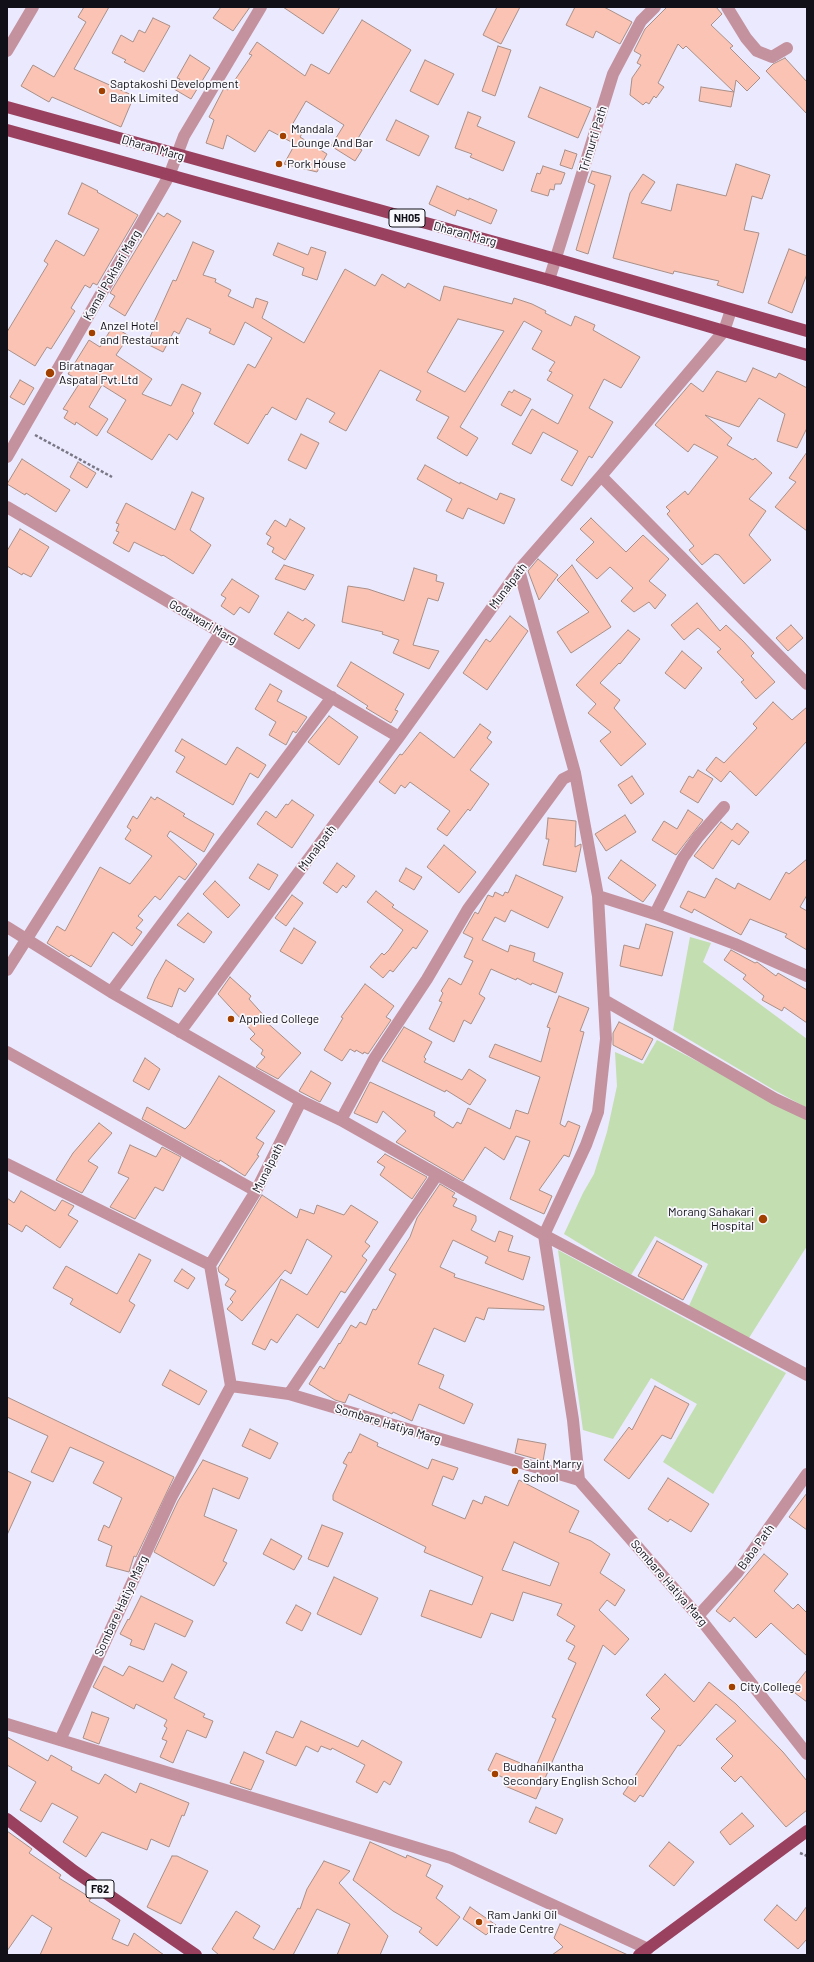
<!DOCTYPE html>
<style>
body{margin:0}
#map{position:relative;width:814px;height:1962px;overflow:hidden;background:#ebe9fd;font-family:Barlow,sans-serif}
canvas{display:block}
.frame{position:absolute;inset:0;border:8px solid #111018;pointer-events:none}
</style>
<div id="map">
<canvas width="814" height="1962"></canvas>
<div class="frame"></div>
</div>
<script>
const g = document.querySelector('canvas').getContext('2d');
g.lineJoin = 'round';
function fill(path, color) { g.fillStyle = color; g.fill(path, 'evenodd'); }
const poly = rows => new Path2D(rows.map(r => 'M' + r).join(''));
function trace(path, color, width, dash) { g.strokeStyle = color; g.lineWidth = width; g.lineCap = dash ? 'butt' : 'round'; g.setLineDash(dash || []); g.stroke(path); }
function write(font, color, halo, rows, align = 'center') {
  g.font = font + ' Barlow,sans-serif'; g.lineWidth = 3.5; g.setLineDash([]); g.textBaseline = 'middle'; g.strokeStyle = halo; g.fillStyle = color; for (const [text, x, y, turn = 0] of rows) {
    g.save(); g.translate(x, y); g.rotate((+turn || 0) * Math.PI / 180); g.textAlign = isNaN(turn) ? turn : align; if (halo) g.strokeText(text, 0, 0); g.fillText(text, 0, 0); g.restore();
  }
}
fill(poly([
 [690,937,711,943,703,962,807,1039,807,1108,774,1090,673,1030],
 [657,1040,807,1119,807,1246,747,1341,688,1308,708,1264,655,1236,631,1275,564,1234,583,1193,594,1174,607,1132,617,1086,615,1052,643,1064],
 [558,1250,786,1373,713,1494,663,1462,697,1404,651,1378,613,1439,583,1430]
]), '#c3deb0');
const building = poly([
 [84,7,109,7,74,69,134,96,121,127,52,97,49,102,21,86,33,65,54,77,86,22,78,17,84,7],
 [221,7,250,7,233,31,213,18,221,7],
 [283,7,340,7,323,34,283,7],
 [497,7,520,7,501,44,483,35,497,7],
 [575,7,604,7,632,22,620,44,596,31,593,38,566,25,575,7],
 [667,7,716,7,722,14,711,25,733,46,730,48,760,78,747,91,736,80,734,92,686,46,683,49,678,44,658,83,664,87,656,98,654,96,649,104,646,102,643,105,630,95,632,78,641,65,637,63,641,55,634,51,645,29,667,7],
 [153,18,170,26,144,72,124,62,126,60,112,53,121,35,133,42,139,30,145,33,153,18],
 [362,20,411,50,354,145,362,150,355,161,331,146,344,125,306,101,292,125,303,132,300,137,327,154,317,172,284,164,295,144,269,130,255,152,227,135,223,149,206,143,214,120,209,117,224,88,228,90,252,55,249,54,257,42,305,76,311,64,329,74,362,20],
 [498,46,511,50,495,96,482,91,498,46],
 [190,55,210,68,191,99,174,89,180,79,177,78,190,55],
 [785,58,807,82,807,114,766,71,773,64,785,58],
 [425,60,454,74,438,105,410,91,425,60],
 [540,87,591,108,578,138,528,117,540,87],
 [701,87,734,92,731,107,699,101,701,87],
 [468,112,481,117,477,126,515,142,503,171,470,157,472,154,455,148,468,112],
 [396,120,429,136,419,156,386,140,396,120],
 [565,150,577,154,572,169,560,165,565,150],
 [736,164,770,175,762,199,752,196,744,230,759,233,743,293,717,285,719,281,674,271,673,274,613,258,630,193,643,174,655,182,641,203,671,211,677,184,726,196,736,164],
 [543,166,565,173,561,184,555,184,554,190,550,189,548,196,531,191,537,173,540,174,543,166],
 [592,171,611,176,588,254,576,250,595,185,588,182,592,171],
 [82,183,98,191,97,192,138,215,97,285,93,283,90,288,85,285,71,308,75,311,51,349,47,347,35,366,7,349,7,332,48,264,44,261,56,240,84,256,99,229,68,214,82,183],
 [437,186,469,200,469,198,497,210,491,224,457,210,455,216,429,204,437,186],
 [158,213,164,217,167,213,181,221,125,316,109,306,115,296,110,293,158,213],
 [193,242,214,251,203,275,216,279,215,282,231,290,228,296,253,308,256,298,268,302,262,318,304,343,345,269,375,286,382,274,405,288,408,283,440,301,444,286,512,304,514,298,532,304,546,311,545,313,571,326,575,316,595,325,593,330,640,357,621,388,604,379,589,408,613,422,592,458,589,456,572,486,561,480,578,451,543,432,531,454,512,444,532,409,558,424,573,395,547,380,552,372,549,371,555,362,532,349,542,331,524,321,460,427,478,438,467,456,437,438,449,417,416,400,421,391,380,370,346,431,329,422,335,413,307,398,296,420,272,407,267,415,266,414,248,444,214,424,248,364,255,368,272,338,245,322,234,345,209,333,211,329,187,318,179,334,174,331,163,352,147,344,156,323,154,322,173,280,176,281,193,242],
 [458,319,504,331,465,392,427,372,458,319],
 [278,243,308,255,311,247,326,252,317,280,302,275,304,268,273,255,278,243],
 [789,249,807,256,807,274,792,313,768,303,789,249],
 [113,326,129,336,116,355,152,379,142,394,171,406,182,384,201,393,192,411,194,413,177,440,169,434,152,460,107,432,126,400,102,385,89,407,108,419,97,436,76,422,75,425,64,418,68,411,63,409,81,381,68,374,89,340,100,347,113,326],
 [753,368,776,378,779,373,807,388,807,428,797,448,777,441,785,414,759,398,739,427,705,415,732,438,727,445,753,460,755,458,772,473,749,499,766,511,749,535,771,560,744,584,719,555,715,554,702,565,689,550,694,546,667,514,670,511,666,507,685,491,688,495,718,457,694,444,688,452,655,425,691,383,703,392,717,371,746,382,753,368],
 [20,380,34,388,24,405,10,397,20,380],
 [514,390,531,399,521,416,501,405,509,391,512,393,514,390],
 [301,434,319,443,306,469,288,460,301,434],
 [807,452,807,531,775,507,796,482,789,478,807,452],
 [22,459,70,490,56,512,26,493,25,495,7,484,22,459],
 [78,462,96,473,87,488,70,477,78,462],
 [425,465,460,484,460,482,497,500,500,493,515,499,504,524,468,508,463,519,446,511,452,499,417,479,425,465],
 [192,492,204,498,190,530,211,545,193,574,163,555,162,556,134,542,129,552,113,543,119,532,116,531,119,524,116,523,126,503,175,530,192,492],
 [591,518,626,552,643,535,669,559,649,581,666,595,655,609,649,602,634,612,621,601,633,588,610,567,597,579,576,560,594,542,580,529,591,518],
 [290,519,305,528,285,560,272,552,274,548,267,544,271,537,266,534,275,520,286,527,290,519],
 [20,529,49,547,31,577,23,573,22,575,7,566,7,551,20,529],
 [538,559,558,575,539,600,528,571,538,559],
 [284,565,314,575,305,590,275,579,284,565],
 [572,565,611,627,571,653,557,632,589,612,557,580,572,565],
 [414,568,437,575,436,581,444,583,438,601,428,598,413,645,439,651,429,669,393,653,399,640,382,634,383,632,342,622,348,586,368,589,404,601,414,568],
 [232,579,259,596,249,613,240,607,234,615,221,606,226,598,221,595,232,579],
 [697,603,720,631,726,625,743,641,754,653,751,656,775,682,756,699,741,682,744,680,717,652,721,649,698,628,684,640,671,625,697,603],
 [288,612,303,621,305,618,315,625,299,649,274,634,288,612],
 [510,616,528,631,487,690,463,673,486,639,490,642,510,616],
 [791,625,803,638,788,651,776,638,791,625],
 [628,630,640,639,620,664,619,663,600,683,620,700,614,708,646,744,621,766,600,741,611,732,588,713,596,704,576,685,628,630],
 [682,651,702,668,685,689,665,673,682,651],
 [351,662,404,694,395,710,398,711,391,723,366,708,368,706,337,686,351,662],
 [270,684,282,691,277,701,307,717,296,733,293,731,286,745,269,735,276,722,255,709,270,684],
 [773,702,792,720,807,707,807,741,756,796,730,771,721,782,706,770,716,757,724,763,757,728,753,724,773,702],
 [329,716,358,737,339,765,308,742,329,716],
 [480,724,491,732,487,738,492,742,470,770,489,784,470,811,468,809,447,836,437,829,450,811,410,782,405,788,401,785,395,794,379,782,400,754,402,755,420,732,454,758,480,724],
 [182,739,226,765,237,747,266,765,258,778,250,773,233,805,176,772,185,757,175,751,182,739],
 [698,770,713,779,698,803,680,792,689,776,693,778,698,770],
 [632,776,644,794,631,804,618,785,632,776],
 [151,797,155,800,157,797,185,814,183,816,214,834,204,852,170,831,167,836,197,864,185,880,179,876,160,900,155,896,138,916,143,920,136,928,142,932,132,946,113,932,91,967,71,955,69,957,47,943,57,926,65,931,100,867,130,884,152,856,125,839,131,830,127,827,133,816,137,819,151,797],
 [292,800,314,815,292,848,257,824,266,811,276,818,286,804,288,805,292,800],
 [688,810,703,820,676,855,652,840,664,821,677,829,688,810],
 [625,815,636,832,606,851,595,834,625,815],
 [548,818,576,821,575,847,581,844,581,847,576,872,543,865,549,839,546,839,548,818],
 [721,822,732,830,737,823,749,832,739,845,732,840,713,869,694,856,721,822],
 [444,845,476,872,459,893,427,867,444,845],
 [807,859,807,895,800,907,807,911,807,950,785,937,787,934,750,919,741,935,694,909,692,913,680,907,688,891,705,898,716,878,735,889,738,883,770,900,786,872,789,874,807,859],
 [621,860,656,885,643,902,608,878,621,860],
 [337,863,355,876,346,888,343,885,337,893,323,883,337,863],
 [258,864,278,875,269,890,249,878,258,864],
 [406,868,422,877,414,890,399,881,406,868],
 [516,875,563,897,548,928,511,910,505,922,495,917,482,940,508,952,510,945,535,953,533,961,563,973,556,993,532,983,531,985,517,978,516,980,491,969,479,994,485,998,471,1024,464,1020,454,1042,429,1029,442,1002,439,1001,443,993,441,991,449,978,461,985,473,961,464,957,473,938,463,933,475,912,478,914,488,895,493,897,495,892,503,896,505,892,508,893,516,875],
 [215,881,240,905,228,918,203,894,215,881],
 [376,891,394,905,392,907,428,931,416,949,413,947,393,972,390,970,383,978,370,967,382,953,384,955,389,950,403,930,367,902,376,891],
 [292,895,303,903,286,926,275,918,292,895],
 [188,913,212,932,204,943,177,925,188,913],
 [646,924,673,932,662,976,620,966,624,945,639,949,646,924],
 [294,928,316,942,302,964,280,951,294,928],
 [731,950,755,963,757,962,776,976,778,973,807,990,807,1023,784,1007,782,1011,762,1000,764,996,743,979,746,975,724,960,731,950],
 [166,960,194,979,185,992,179,988,172,1007,147,998,155,979,166,960],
 [230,977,251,996,249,999,266,1018,264,1020,301,1053,278,1079,256,1067,265,1057,261,1054,263,1050,250,1039,255,1034,218,994,230,977],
 [365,984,394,1006,386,1017,391,1020,368,1054,364,1052,363,1054,356,1050,355,1052,350,1049,342,1061,324,1050,343,1018,341,1017,365,984],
 [559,996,589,1008,580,1031,584,1032,560,1124,565,1127,568,1121,580,1126,569,1157,564,1155,539,1190,552,1196,544,1214,510,1199,530,1141,516,1136,504,1160,485,1147,463,1181,396,1142,406,1131,383,1111,377,1123,354,1113,370,1082,435,1112,434,1116,453,1128,457,1122,461,1124,468,1108,510,1129,516,1110,528,1114,540,1077,489,1057,495,1044,541,1062,550,1028,547,1027,559,996],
 [619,1022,653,1039,642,1060,613,1045,613,1033,619,1022],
 [404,1027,432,1042,424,1057,426,1059,424,1062,462,1080,469,1069,486,1080,470,1105,446,1090,445,1092,382,1061,404,1027],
 [145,1058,160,1069,149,1090,133,1081,145,1058],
 [311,1071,331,1083,320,1102,299,1091,311,1071],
 [219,1076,275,1111,256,1138,264,1143,257,1155,259,1156,245,1176,220,1160,219,1162,142,1119,147,1107,185,1129,190,1124,219,1076],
 [99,1123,112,1133,88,1161,98,1167,82,1193,56,1180,73,1153,99,1123],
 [130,1145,156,1157,162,1147,181,1157,163,1191,155,1187,135,1219,110,1207,129,1178,118,1173,130,1145],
 [385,1154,427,1177,412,1199,380,1175,385,1167,377,1162,385,1154],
 [440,1184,455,1193,452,1197,457,1199,453,1206,476,1216,476,1221,471,1230,495,1242,499,1231,513,1236,508,1251,530,1257,523,1280,485,1263,488,1257,453,1240,440,1267,455,1274,454,1277,544,1306,544,1310,488,1308,484,1320,476,1317,465,1342,434,1328,418,1364,444,1375,439,1388,473,1404,464,1424,419,1404,412,1421,393,1412,392,1414,349,1394,345,1403,335,1400,309,1384,320,1366,324,1369,339,1343,340,1344,351,1325,356,1328,360,1322,366,1325,373,1309,376,1310,396,1274,389,1270,410,1237,417,1218,440,1184],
 [21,1191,55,1211,62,1200,74,1206,68,1215,78,1221,60,1248,26,1225,22,1232,7,1223,7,1198,14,1203,21,1191],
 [262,1195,297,1218,300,1209,314,1214,317,1205,344,1215,351,1205,378,1222,365,1242,370,1246,362,1256,367,1260,345,1293,341,1291,318,1328,297,1314,277,1343,271,1339,265,1350,252,1344,281,1279,307,1295,332,1256,307,1239,291,1274,285,1270,242,1321,227,1309,233,1302,230,1299,236,1291,225,1285,229,1279,219,1272,218,1268,262,1195],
 [657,1241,702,1266,683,1300,638,1276,657,1241],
 [139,1254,151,1260,129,1301,135,1305,120,1333,70,1304,73,1299,53,1288,66,1266,117,1294,139,1254],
 [182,1269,195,1278,188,1289,174,1281,182,1269],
 [170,1370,207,1391,199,1405,162,1385,170,1370],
 [655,1386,689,1404,671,1439,662,1435,629,1479,604,1460,629,1427,632,1430,655,1386],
 [7,1397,174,1477,136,1557,134,1556,129,1572,106,1566,112,1546,98,1540,104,1525,109,1528,122,1498,93,1483,104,1462,70,1447,53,1482,31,1472,48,1436,7,1417,7,1397],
 [250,1429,278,1443,270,1459,242,1446,250,1429],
 [360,1434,378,1443,377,1446,428,1469,432,1459,458,1468,453,1480,443,1476,432,1505,465,1519,473,1500,482,1504,485,1496,508,1506,519,1480,579,1511,569,1532,591,1541,610,1554,600,1573,625,1590,615,1606,607,1600,599,1610,629,1639,615,1655,603,1645,536,1799,505,1786,508,1780,488,1770,496,1753,535,1769,556,1719,552,1717,576,1663,568,1659,575,1646,566,1641,575,1626,557,1615,562,1604,523,1592,513,1621,491,1613,481,1638,421,1616,430,1590,472,1605,483,1577,424,1552,426,1547,333,1500,333,1495,347,1465,343,1463,349,1452,351,1453,360,1434],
 [514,1542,559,1563,550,1586,502,1570,514,1542],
 [518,1439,546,1444,543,1461,515,1453,518,1439],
 [203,1460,248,1478,239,1499,213,1488,204,1516,237,1530,223,1561,227,1563,214,1586,154,1552,178,1501,203,1460],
 [7,1471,31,1482,7,1535,7,1471],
 [668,1478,709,1504,691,1532,670,1519,668,1522,648,1509,668,1478],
 [807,1493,807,1530,789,1517,807,1493],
 [322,1525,343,1533,328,1567,308,1559,322,1525],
 [271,1539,302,1556,294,1570,263,1554,271,1539],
 [764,1554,788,1574,774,1591,793,1609,798,1604,807,1613,807,1656,771,1623,756,1638,734,1617,730,1622,716,1611,764,1554],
 [334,1577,378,1598,361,1635,317,1614,334,1577],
 [141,1596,193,1621,185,1637,155,1623,144,1650,130,1645,132,1640,120,1634,128,1619,129,1620,141,1596],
 [296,1605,311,1613,302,1631,286,1623,296,1605],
 [172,1664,187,1672,174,1698,205,1714,203,1717,213,1721,206,1738,187,1730,173,1763,160,1757,167,1741,162,1739,167,1728,164,1726,167,1720,136,1704,134,1709,93,1687,104,1666,123,1676,129,1666,163,1682,172,1664],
 [807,1670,807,1702,791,1690,807,1670],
 [665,1674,694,1702,709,1682,736,1704,783,1752,807,1781,807,1810,786,1827,741,1776,735,1782,721,1768,733,1756,716,1739,736,1721,716,1704,680,1746,678,1745,643,1797,640,1795,635,1802,623,1794,665,1731,651,1718,660,1709,646,1695,665,1674],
 [92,1712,109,1718,99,1744,83,1738,92,1712],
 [301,1721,358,1747,362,1740,402,1762,390,1785,384,1781,377,1793,356,1782,365,1765,332,1748,331,1750,321,1746,318,1752,306,1746,296,1766,266,1753,276,1731,293,1738,301,1721],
 [7,1737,48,1761,51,1755,72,1767,71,1770,99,1784,105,1774,136,1793,140,1783,189,1803,184,1816,182,1815,169,1847,151,1839,147,1850,102,1832,86,1857,63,1842,78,1817,52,1803,41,1822,20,1810,36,1782,7,1765,7,1737],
 [244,1752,264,1761,251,1790,230,1783,244,1752],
 [536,1807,563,1819,556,1834,529,1822,536,1807],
 [742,1813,754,1826,730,1845,720,1832,742,1813],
 [7,1831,32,1849,29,1853,61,1875,59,1878,91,1898,89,1901,120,1920,112,1939,128,1946,134,1933,164,1955,40,1955,52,1928,32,1915,7,1951,7,1831],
 [370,1842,406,1858,407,1855,431,1865,426,1876,443,1886,436,1898,460,1917,437,1946,419,1932,422,1928,393,1911,353,1880,370,1842],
 [669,1842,694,1862,674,1886,649,1866,669,1842],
 [172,1856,177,1856,208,1871,181,1924,147,1907,172,1856],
 [324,1861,350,1871,339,1883,388,1936,380,1955,337,1955,350,1924,317,1909,293,1955,219,1955,212,1949,236,1911,260,1926,253,1938,274,1950,298,1908,300,1909,307,1889,324,1861],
 [777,1905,796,1921,807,1906,807,1939,798,1949,764,1920,777,1905],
 [470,1907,496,1925,486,1935,463,1919,470,1907],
 [560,1924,628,1955,552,1955,563,1947,554,1938,560,1924]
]);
fill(building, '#fac3b4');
trace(building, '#a98f88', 1);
trace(poly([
 [35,435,112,477],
 [800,1853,807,1856]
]), '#797785', 2.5, [3, 2]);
trace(poly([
 [727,7,746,38,757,51,772,57,787,48],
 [7,51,33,7],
 [549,280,613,74,641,21,655,7],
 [7,457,169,176,184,136,261,7],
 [601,476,807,684],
 [7,507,399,737],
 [519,570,575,773,598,896,606,1039,598,1112,586,1145,544,1235,573,1420,579,1480],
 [598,896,655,914,735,944,807,976],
 [655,914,683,858,698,837,724,807],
 [7,927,111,992,301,1101,341,1120,544,1235,807,1375],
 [7,970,221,632],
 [111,992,332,697],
 [604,1000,775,1099,807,1114],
 [180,1032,399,737,519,570,601,476,724,331,731,310],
 [7,1052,256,1191],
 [341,1120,374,1059,427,979,468,909,563,779,575,773],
 [7,1164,210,1265],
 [231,1386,210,1265,256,1191,301,1101],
 [289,1394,437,1175],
 [698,1616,737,1573,807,1474],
 [7,1724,451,1858,648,1949],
 [60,1740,171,1498,231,1386,289,1394,579,1480,698,1616,807,1754]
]), '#c4919f', 12);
trace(poly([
 [7,107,556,259,807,331],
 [7,130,549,280,807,355],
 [7,1819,74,1871,196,1955],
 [639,1955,807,1831]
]), '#9a4160', 12);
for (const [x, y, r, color] of [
 [102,91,4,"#a24000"],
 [283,136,4,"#a24000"],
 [279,164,4,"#a24000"],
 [92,333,4,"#a24000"],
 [50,373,5,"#a24000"],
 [231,1019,4,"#a24000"],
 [763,1219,5,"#a24000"],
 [515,1471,4,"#a24000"],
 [732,1687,4,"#a24000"],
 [495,1774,4,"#a24000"],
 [479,1922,4,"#a24000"]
]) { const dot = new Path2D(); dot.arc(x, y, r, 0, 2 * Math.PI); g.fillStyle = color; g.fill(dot); trace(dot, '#f9f8fd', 1.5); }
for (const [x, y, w] of [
 [407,218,36],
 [100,1889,28]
]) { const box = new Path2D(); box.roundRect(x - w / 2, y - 9, w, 18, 3); g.fillStyle = '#f9f8fd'; g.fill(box); trace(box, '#111018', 1); }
write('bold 11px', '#111018', null, [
 ["NH05",407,218],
 ["F62",100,1889]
]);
write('12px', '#111018', '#f9f8fd', [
 ["Saptakoshi Development",110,84],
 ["Bank Limited",110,98],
 ["Mandala",291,129],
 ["Lounge And Bar",291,143],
 ["Pork House",287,164],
 ["Anzel Hotel",100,326],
 ["and Restaurant",100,340],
 ["Biratnagar",59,366],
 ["Aspatal Pvt.Ltd",59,380],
 ["Applied College",239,1019],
 ["Morang Sahakari",754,1212,"right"],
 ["Hospital",754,1226,"right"],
 ["Saint Marry",523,1464],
 ["School",523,1478],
 ["City College",740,1687],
 ["Budhanilkantha",503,1767],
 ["Secondary English School",503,1781],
 ["Ram Janki Oil",487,1915],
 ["Trade Centre",487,1929]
], 'left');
write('12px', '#111018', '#f9f8fd', [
 ["Trimurti Path",593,139,-73],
 ["Dharan Marg",153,148,16],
 ["Dharan Marg",465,234,15],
 ["Kamal Pokhari Marg",112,275,-60],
 ["Munalpath",508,586,-53],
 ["Godawari Marg",203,622,30],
 ["Munalpath",317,848,-53],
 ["Munalpath",268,1168,-63],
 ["Sombare Hatiya Marg",388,1424,17],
 ["Baba Path",756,1547,-54],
 ["Sombare Hatiya Marg",669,1583,49],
 ["Sombare Hatiya Marg",121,1606,-65]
]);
</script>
